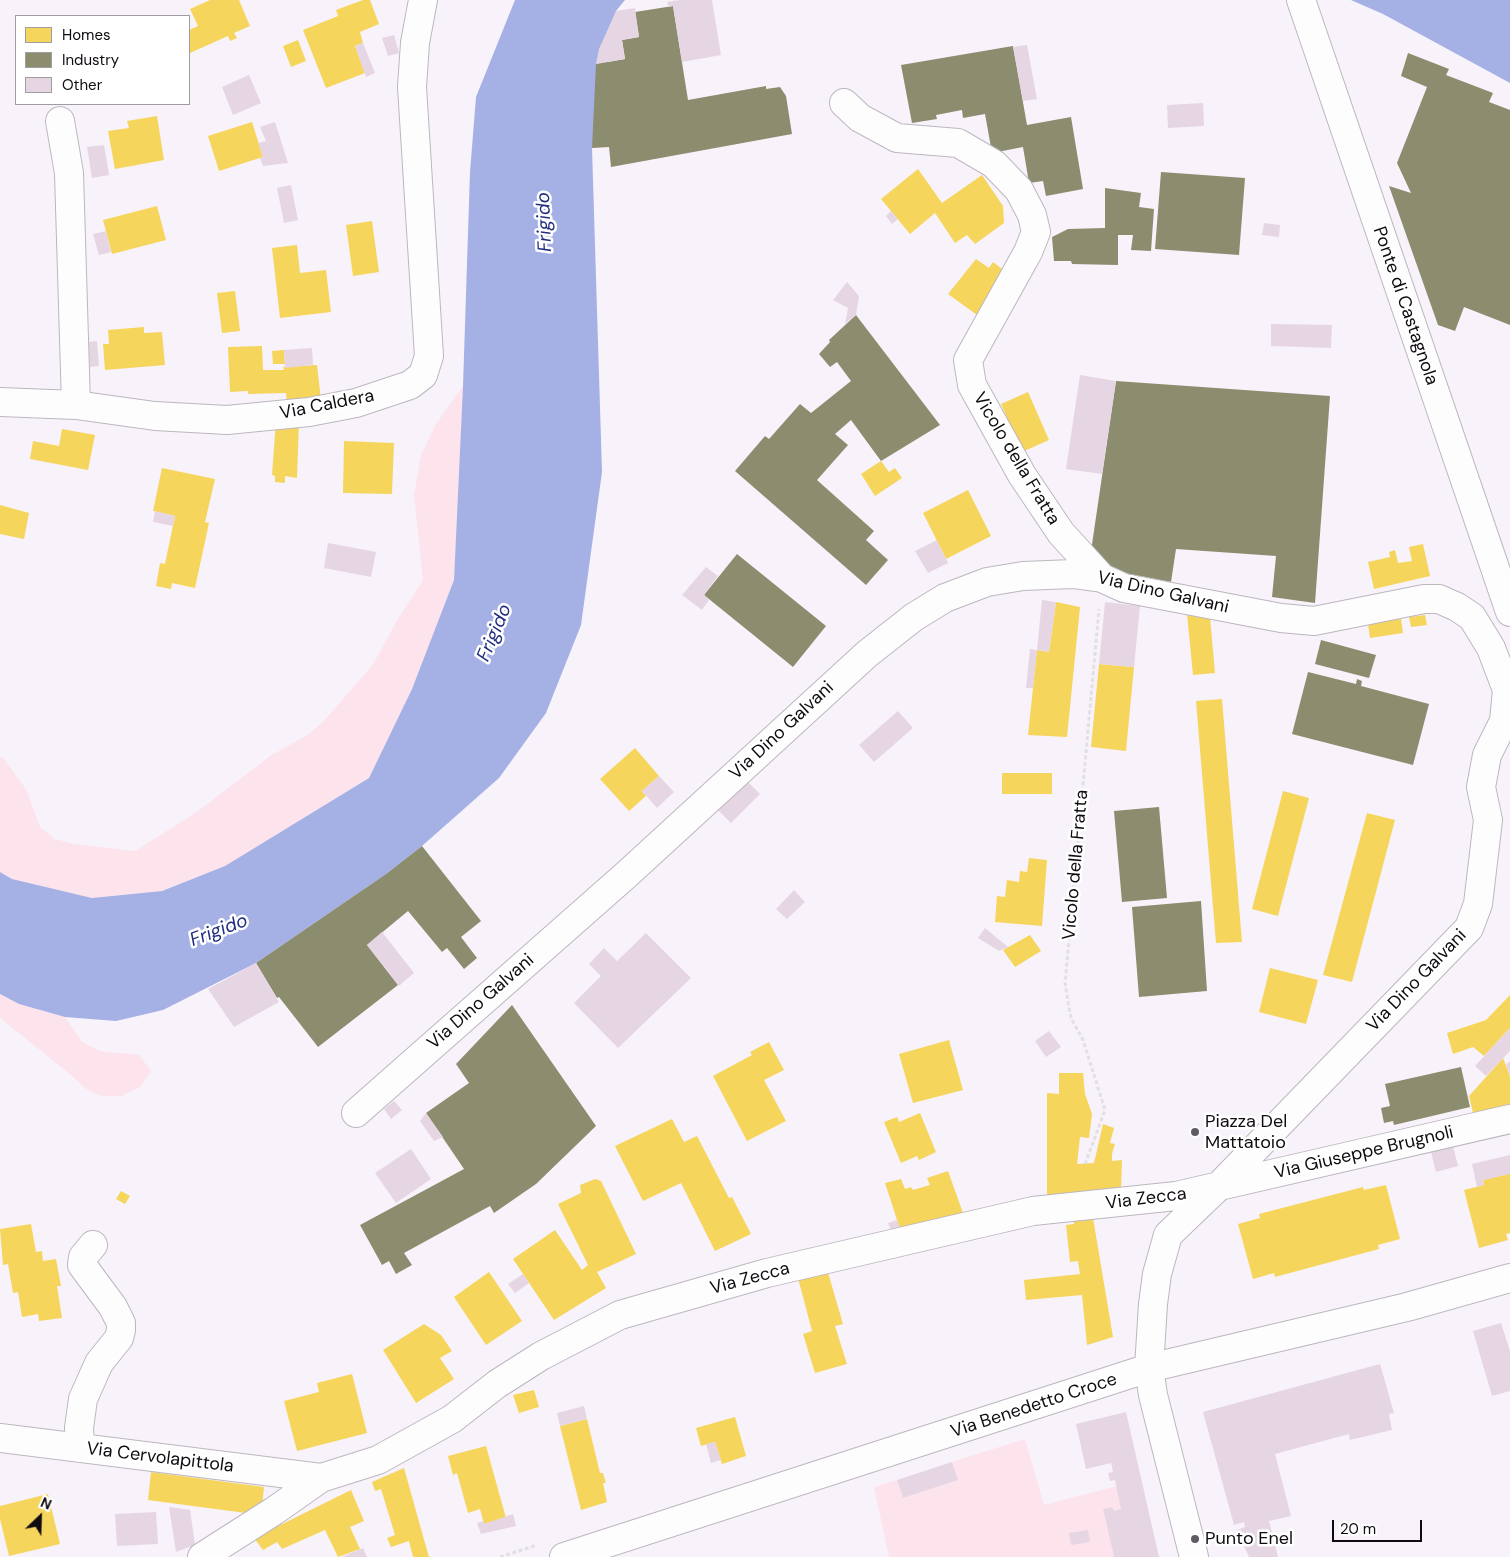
<!DOCTYPE html>
<style>
body{margin:0}
#map{position:relative;width:1510px;height:1557px;overflow:hidden;background:#f8f2fa;font-family:"DM Sans",sans-serif}
canvas{display:block}
.legend{position:absolute;left:15px;top:15px;width:175px;height:90px;box-sizing:border-box;background:#fff;border:1px solid #9f9da0;margin:0;padding:6px 9px;list-style:none;font-size:15px;color:#0f0b11}
.legend li{display:flex;align-items:center;gap:10px;height:25px}
.legend b{width:25px;border:1px solid #9f9da0}
.north{position:absolute;left:15px;top:1492px;width:50px;height:50px;-webkit-text-stroke:4px #fff;paint-order:stroke;rotate:24deg;font-size:14px;font-weight:700;line-height:20px;text-align:center;color:#0f0b11}
.north::after{content:'';display:block;margin:auto;width:18px;height:22px;background:#0f0b11;clip-path:polygon(50% 0,100% 100%,50% 72%,0 100%)}
.scale{position:absolute;left:1332px;top:1520px;width:90px;height:22px;box-sizing:border-box;border:2px solid #0f0b11;border-top:0;padding-left:6px;font-size:15px;line-height:18px;white-space:nowrap;color:#0f0b11;-webkit-text-stroke:4px #fff;paint-order:stroke}
</style>
<div id="map">
<canvas width="1510" height="1557"></canvas>
<ul class="legend">
<li><b style="height:14px;background:#f6d55c"></b>Homes</li>
<li><b style="height:14px;background:#8c8c6e"></b>Industry</li>
<li><b style="height:14px;background:#e6d6e3"></b>Other</li>
</ul>
<div class="north">N</div>
<div class="scale">20 m</div>
</div>
<script>
const g = document.querySelector('canvas').getContext('2d');
g.lineJoin = 'round';
function fill(path, color) { g.fillStyle = color; g.fill(path, 'evenodd'); }
const poly = rows => new Path2D(rows.map(r => 'M' + r).join(''));
function trace(path, color, width, dash) { g.strokeStyle = color; g.lineWidth = width; g.lineCap = dash ? 'butt' : 'round'; g.setLineDash(dash || []); g.stroke(path); }
function write(font, color, halo, rows, align = 'center') {
  g.font = font + ' "DM Sans",sans-serif'; g.lineWidth = 5; g.setLineDash([]); g.textBaseline = 'middle'; g.strokeStyle = halo; g.fillStyle = color; for (const [text, x, y, turn = 0] of rows) {
    g.save(); g.translate(x, y); g.rotate((+turn || 0) * Math.PI / 180); g.textAlign = isNaN(turn) ? turn : align; if (halo) g.strokeText(text, 0, 0); g.fillText(text, 0, 0); g.restore();
  }
}
fill(poly([
 [463,386,454,580,412,689,369,778,225,866,161,891,92,898,12,879,0,872,0,757,4,759,26,789,40,827,55,839,74,844,135,851,197,812,270,756,306,736,322,723,372,666,398,619,423,580,414,495,421,455,436,424],
 [0,994,19,1004,65,1017,82,1042,100,1051,139,1055,151,1071,140,1087,121,1096,101,1096,85,1088,71,1075,0,1018],
 [1025,1439,1044,1505,1117,1486,1121,1509,1114,1511,1112,1507,1103,1510,1114,1557,889,1557,874,1487,897,1480,903,1498,958,1480,952,1462]
]), '#fce3ec');
fill(poly([
 [515,0,625,0,616,11,592,148,602,472,581,625,546,713,499,778,422,846,386,874,256,963,163,1010,116,1021,65,1017,19,1004,0,994,0,872,12,879,92,898,162,891,225,866,369,778,412,689,454,580,463,386,470,172,476,97],
 [1351,0,1510,0,1510,83,1383,14]
]), '#a5b1e5');
fill(poly([
 [210,0,239,0,250,26,234,33,237,38,230,41,228,36,190,53,189,30,198,26,190,9],
 [363,0,370,0,379,24,360,32,363,43,355,46,365,73,326,88,303,30,338,16,336,10],
 [298,40,306,61,291,67,283,46],
 [157,116,164,160,115,169,108,131,129,128,127,121],
 [252,122,263,157,219,171,208,136],
 [918,169,942,203,982,175,1003,206,1004,223,975,244,967,235,955,243,935,213,910,234,881,199],
 [157,206,166,240,112,254,103,220],
 [372,221,379,272,353,276,346,225],
 [297,245,300,273,326,270,331,312,280,318,272,248],
 [976,259,989,268,993,262,1006,272,977,315,948,294],
 [235,291,240,331,222,333,217,293],
 [144,327,144,333,162,332,165,365,105,370,103,344,109,344,108,330],
 [262,346,263,370,284,370,283,367,317,365,321,400,287,404,286,393,248,394,248,391,230,392,228,347],
 [284,350,285,364,273,364,272,351],
 [1028,392,1049,440,1022,452,1001,404],
 [276,420,299,422,297,478,285,476,285,483,275,482,275,476,272,475],
 [62,429,95,435,88,470,30,459,33,441,59,446],
 [344,441,394,443,392,494,343,493],
 [881,461,889,472,895,468,902,478,875,496,861,474],
 [162,468,215,479,205,522,209,523,195,588,172,583,171,589,156,586,160,563,165,564,175,516,153,511],
 [968,490,991,536,946,559,923,513],
 [0,505,29,513,24,539,0,534],
 [1423,544,1430,576,1374,589,1368,562,1390,557,1389,552,1395,550,1398,563,1412,561,1409,547],
 [1056,602,1080,607,1067,737,1028,735,1037,650,1049,652],
 [1187,614,1210,617,1215,673,1193,675],
 [1425,615,1427,625,1411,627,1409,617],
 [1401,619,1403,633,1370,638,1368,624],
 [1099,664,1134,667,1126,751,1091,747],
 [1222,699,1242,942,1216,943,1196,701],
 [635,748,659,776,642,791,646,796,629,811,600,779],
 [1002,773,1052,773,1052,794,1002,794],
 [1283,791,1309,798,1278,916,1252,909],
 [1367,813,1395,820,1352,982,1323,975],
 [1029,858,1047,860,1042,926,995,922,997,896,1005,897,1007,880,1019,882,1020,871,1027,872],
 [1030,935,1041,951,1015,967,1003,950],
 [1270,968,1318,980,1306,1024,1259,1012],
 [1510,995,1510,1028,1484,1056,1473,1047,1453,1054,1447,1033,1486,1020],
 [949,1040,963,1090,913,1103,899,1054],
 [769,1042,784,1070,764,1080,786,1121,747,1141,713,1076,752,1055,750,1052],
 [1503,1058,1510,1076,1510,1104,1473,1113,1469,1096],
 [1059,1073,1083,1073,1085,1094,1092,1114,1089,1138,1080,1137,1077,1164,1094,1163,1103,1124,1114,1128,1110,1143,1115,1144,1112,1154,1112,1161,1122,1160,1121,1191,1047,1199,1047,1093,1059,1094],
 [920,1113,936,1152,919,1160,917,1156,901,1163,884,1122,897,1117,899,1122],
 [672,1119,684,1142,697,1136,729,1198,732,1197,751,1234,715,1251,681,1183,643,1201,615,1146],
 [948,1171,963,1213,900,1229,885,1183,901,1179,905,1189,911,1187,913,1190,930,1185,927,1178],
 [1510,1173,1510,1233,1506,1234,1508,1240,1479,1248,1464,1190,1484,1185,1483,1180],
 [595,1179,601,1181,636,1254,597,1272,606,1288,554,1320,513,1259,555,1230,582,1270,588,1265,558,1204,581,1193,580,1185],
 [1386,1185,1400,1239,1378,1245,1379,1249,1275,1277,1274,1273,1253,1279,1238,1224,1260,1218,1259,1214,1363,1187,1364,1190],
 [121,1191,130,1196,125,1204,116,1199],
 [1073,1216,1093,1218,1113,1337,1087,1345,1082,1295,1026,1300,1024,1280,1080,1274,1078,1261,1070,1262,1066,1225,1074,1224],
 [31,1224,36,1252,42,1251,43,1261,56,1259,61,1286,57,1286,62,1318,39,1321,38,1314,22,1317,18,1292,13,1293,8,1264,3,1265,0,1229],
 [827,1269,843,1324,835,1326,847,1364,815,1373,803,1334,812,1331,798,1278],
 [489,1272,522,1321,486,1345,454,1297],
 [424,1324,441,1335,452,1351,440,1358,454,1379,416,1403,383,1350],
 [352,1374,367,1433,297,1451,284,1401,319,1392,317,1383],
 [534,1390,539,1407,519,1413,513,1395],
 [735,1417,746,1456,722,1464,715,1442,701,1446,696,1428],
 [587,1419,600,1473,603,1473,606,1483,603,1483,607,1502,581,1510,560,1426],
 [486,1446,506,1518,484,1524,480,1509,468,1513,457,1473,453,1475,448,1456],
 [404,1468,423,1536,429,1557,413,1557,409,1541,391,1547,387,1538,395,1535,381,1489,375,1491,372,1482],
 [151,1472,264,1487,262,1506,253,1514,148,1500],
 [351,1490,364,1521,350,1527,360,1549,338,1557,325,1530,282,1549,277,1542,263,1550,254,1538],
 [48,1494,60,1544,9,1556,0,1519,0,1506]
]), '#f6d55c');
fill(poly([
 [673,6,688,100,766,86,766,89,780,87,786,96,792,134,611,167,609,147,592,148,596,64,625,59,622,40,639,37,635,12],
 [1013,46,1027,125,1071,117,1083,189,1046,196,1043,181,1029,183,1023,147,992,153,985,114,963,118,962,110,936,115,937,119,912,123,901,65],
 [1408,53,1449,69,1446,75,1493,93,1489,102,1510,110,1510,325,1464,307,1455,331,1438,325,1389,186,1411,193,1397,163,1427,87,1401,76],
 [1161,172,1245,178,1239,255,1155,249],
 [1105,188,1141,193,1139,207,1154,209,1151,251,1131,250,1133,235,1118,235,1118,265,1072,264,1071,261,1054,261,1052,237,1068,229,1105,228],
 [856,315,940,425,881,461,851,420,835,434,848,445,817,480,874,531,866,540,888,560,866,585,735,471,765,436,769,439,800,404,811,413,851,381,837,362,830,367,819,354,830,342,829,340],
 [1116,381,1330,396,1315,603,1272,597,1276,556,1176,549,1171,582,1114,571,1090,558],
 [737,554,826,626,793,667,704,595],
 [1321,640,1376,655,1369,678,1315,664],
 [1308,672,1356,684,1357,679,1362,681,1361,686,1429,704,1413,765,1292,734],
 [1159,807,1167,898,1122,902,1114,811],
 [422,846,481,921,461,937,477,958,464,969,447,948,442,952,408,911,367,945,398,985,318,1047,279,997,277,998,256,963,386,874],
 [1201,901,1207,991,1139,997,1132,907],
 [512,1005,596,1126,536,1184,494,1213,490,1206,404,1253,412,1265,396,1274,389,1261,382,1265,360,1225,464,1169,426,1113,469,1083,456,1064],
 [1461,1067,1470,1107,1394,1125,1393,1121,1384,1123,1381,1108,1390,1106,1385,1084]
]), '#8c8c6e');
fill(poly([
 [680,0,712,0,721,55,682,62,673,6,669,7,667,2],
 [635,8,639,37,622,40,625,59,596,64,599,49,616,11],
 [394,35,399,53,388,56,382,38],
 [363,43,375,73,366,77,355,46],
 [1027,45,1037,99,1023,101,1013,47],
 [249,75,261,103,233,115,222,87],
 [1203,103,1204,126,1168,128,1167,105],
 [275,122,288,163,263,166,260,158,263,157,258,143,266,141,260,127],
 [104,145,109,175,92,178,87,147],
 [291,185,298,220,284,223,277,188],
 [891,211,898,219,892,224,886,216],
 [1264,223,1280,225,1279,237,1262,235],
 [106,231,111,252,99,255,93,234],
 [847,282,859,296,856,315,845,324,848,308,833,300],
 [1271,324,1332,325,1331,348,1271,346],
 [97,341,99,366,90,367,88,342],
 [312,348,313,365,285,368,284,350],
 [1080,375,1116,381,1102,474,1066,469],
 [155,511,175,516,173,526,153,522],
 [937,540,948,563,928,573,915,551],
 [328,543,376,552,371,577,324,568],
 [706,567,718,576,704,595,709,600,702,610,682,595],
 [1042,600,1056,602,1049,652,1037,650],
 [1105,602,1140,606,1134,667,1099,664],
 [1030,649,1037,650,1033,688,1026,688],
 [898,711,913,728,874,762,859,745],
 [659,776,674,792,657,808,642,791],
 [747,781,760,794,731,823,717,809],
 [794,890,805,902,787,919,776,909],
 [985,928,1008,947,999,951,978,938],
 [382,932,414,973,399,986,367,945],
 [646,933,691,978,618,1048,574,1003,601,976,589,964,604,948,617,961],
 [256,963,279,1002,234,1027,208,989],
 [1510,1028,1510,1051,1486,1076,1475,1066],
 [1049,1031,1061,1047,1046,1057,1035,1041],
 [1510,1061,1510,1075,1506,1065],
 [394,1101,402,1110,391,1119,384,1109],
 [426,1113,443,1137,434,1141,420,1121],
 [1452,1142,1458,1166,1436,1172,1430,1148],
 [411,1149,431,1179,396,1203,375,1173],
 [1510,1155,1510,1174,1483,1180,1484,1185,1477,1187,1472,1164],
 [897,1220,900,1229,891,1230,888,1223],
 [523,1274,529,1283,515,1293,508,1284],
 [1501,1323,1510,1351,1510,1391,1492,1396,1473,1331],
 [1380,1364,1394,1413,1389,1414,1392,1430,1350,1440,1349,1434,1275,1454,1291,1516,1269,1521,1278,1557,1249,1557,1237,1530,1245,1527,1244,1522,1234,1525,1203,1412],
 [584,1406,587,1419,560,1426,557,1413],
 [1126,1412,1159,1557,1114,1557,1103,1509,1112,1507,1114,1511,1121,1509,1115,1480,1110,1481,1108,1473,1113,1472,1111,1463,1086,1469,1076,1424],
 [715,1442,721,1460,711,1463,706,1444],
 [952,1462,958,1480,903,1498,897,1480],
 [169,1507,190,1510,195,1545,176,1552],
 [156,1512,158,1544,117,1546,115,1514],
 [513,1514,516,1526,481,1534,477,1523,484,1521,484,1524],
 [1088,1530,1090,1542,1071,1545,1069,1533],
 [363,1548,367,1557,341,1557]
]), '#e6d6e3');
const minor = poly([
 [844,103,860,118,897,138,958,143,994,164,1019,190,1032,215,1036,232,1028,252,968,360,972,385,1022,475,1061,533,1102,578],
 [60,121,69,173,76,405],
 [0,402,76,405,155,416,227,420,309,412,356,403,410,385,423,375,429,356,412,87,415,43,423,0],
 [356,1113,626,875,867,654,914,617,945,598,987,582,1023,576,1073,574,1102,578,1124,588,1281,618,1314,621,1424,599,1439,599,1457,607,1472,617,1491,648,1507,690,1504,721,1487,755,1481,787,1488,820,1478,904,1469,928,1218,1187,1168,1235,1157,1274,1153,1304,1149,1368,1153,1395,1194,1557],
 [0,1438,321,1478],
 [80,1448,79,1428,83,1399,99,1363,119,1338,121,1330,121,1323,113,1307,82,1265,83,1257,93,1245],
 [202,1557,274,1511,321,1478,378,1460,452,1419,497,1384,541,1356,620,1315,767,1273,1033,1211,1176,1196,1510,1119],
 [564,1557,1149,1368,1407,1307,1510,1278]
]);
const major = poly([
 [1301,0,1510,612]
]);
trace(minor, '#bcb7be', 30);
trace(major, '#bcb7be', 30);
trace(poly([
 [1085,1164,1105,1110,1083,1040,1071,1018,1065,984,1099,609],
 [500,1557,537,1545]
]), '#e2e0e2', 3, [4, 2.5]);
trace(minor, '#fefdfe', 28);
trace(major, '#fefdfe', 28);
for (const [x, y, r, color] of [
 [1195,1132,5,"#615c63"],
 [1195,1539,5,"#615c63"]
]) { const dot = new Path2D(); dot.arc(x, y, r, 0, 2 * Math.PI); g.fillStyle = color; g.fill(dot); trace(dot, '#fff', 2); }
write('18px', '#0f0b11', '#fff', [
 ["Ponte di Castagnola",1405,306,71],
 ["Via Caldera",327,405,-11],
 ["Vicolo della Fratta",1016,459,59],
 ["Via Dino Galvani",1163,593,13],
 ["Via Dino Galvani",782,731,-43],
 ["Vicolo della Fratta",1076,865,-85],
 ["Via Dino Galvani",1417,981,-46],
 ["Via Dino Galvani",481,1002,-41],
 ["Via Giuseppe Brugnoli",1364,1153,-13],
 ["Via Zecca",1146,1199,-7],
 ["Via Zecca",750,1279,-15],
 ["Via Benedetto Croce",1034,1406,-18],
 ["Via Cervolapittola",160,1458,7]
]);
write('18px', '#0f0b11', '#fff', [
 ["Piazza Del",1205,1122],
 ["Mattatoio",1205,1143],
 ["Punto Enel",1205,1539]
], 'left');
write('italic 19px', '#212d7f', '#fff', [
 ["Frigido",545,222,-92],
 ["Frigido",495,633,-67],
 ["Frigido",219,931,-21]
]);
</script>
